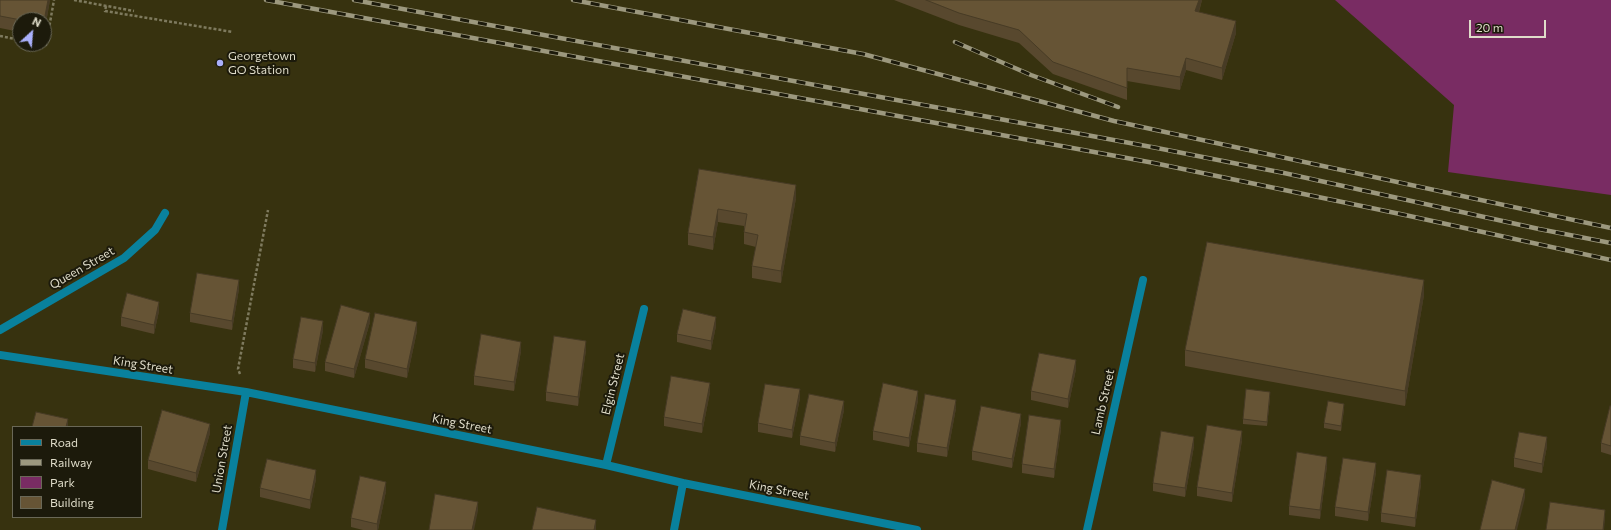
<!DOCTYPE html>
<style>
body{margin:0}
#map{position:relative;width:1611px;height:530px;overflow:hidden;background:#37320f;font-family:Commissioner,sans-serif}
canvas{display:block}
.legend{position:absolute;left:12px;top:426px;width:130px;height:92px;box-sizing:border-box;background:#1c1a0b;border:1px solid #6a6857;margin:0;padding:5px 7px;list-style:none;font-size:12px;color:#dfdcc9}
.legend li{display:flex;align-items:center;gap:8px;height:20px}
.legend b{width:20px;border:1px solid #6a6857}
.north{position:absolute;left:12px;top:12px;width:40px;height:40px;box-sizing:border-box;background:#1c1a0b;border:1px solid #6a6857;border-radius:50%;rotate:26deg;font-size:11px;font-weight:700;line-height:16px;text-align:center;color:#dfdcc9}
.north::after{content:'';display:block;margin:auto;width:14px;height:18px;background:#aab0fb;clip-path:polygon(50% 0,100% 100%,50% 72%,0 100%)}
.scale{position:absolute;left:1469px;top:20px;width:77px;height:18px;box-sizing:border-box;border:2px solid #dfdcc9;border-top:0;padding-left:5px;font-size:12px;line-height:14px;white-space:nowrap;color:#dfdcc9;-webkit-text-stroke:3px #1c1a0b;paint-order:stroke}
</style>
<div id="map">
<canvas width="1611" height="530"></canvas>
<ul class="legend">
<li><b style="height:5px;background:#09819d"></b>Road</li>
<li><b style="height:5px;background:#9c987e"></b>Railway</li>
<li><b style="height:11px;background:#792c63"></b>Park</li>
<li><b style="height:11px;background:#665435"></b>Building</li>
</ul>
<div class="north">N</div>
<div class="scale">20 m</div>
</div>
<script>
const g = document.querySelector('canvas').getContext('2d');
g.lineJoin = 'round';
function fill(path, color) { g.fillStyle = color; g.fill(path, 'evenodd'); }
const poly = rows => new Path2D(rows.map(r => 'M' + r).join(''));
function trace(path, color, width, dash) { g.strokeStyle = color; g.lineWidth = width; g.lineCap = dash ? 'butt' : 'round'; g.setLineDash(dash || []); g.stroke(path); }
function write(font, color, halo, rows, align = 'center') {
  g.font = font + ' Commissioner,sans-serif'; g.lineWidth = 4; g.setLineDash([]); g.textBaseline = 'middle'; g.strokeStyle = halo; g.fillStyle = color; for (const [text, x, y, turn = 0] of rows) {
    g.save(); g.translate(x, y); g.rotate((+turn || 0) * Math.PI / 180); g.textAlign = isNaN(turn) ? turn : align; if (halo) g.strokeText(text, 0, 0); g.fillText(text, 0, 0); g.restore();
  }
}
fill(poly([
 [1335,0,1611,0,1611,195,1448,172,1454,105]
]), '#792c63');
trace(poly([
 [74,0,134,11],
 [106,6,105,11,233,32],
 [0,36,20,40],
 [41,44,46,45,54,0],
 [240,374,238,369,268,210]
]), '#7e7a5e', 2.5, [3, 2]);
trace(poly([
 [0,330,124,258,155,230,165,213],
 [0,355,246,392,606,465,683,483,917,530],
 [606,465,644,309],
 [222,530,246,392],
 [674,530,683,483],
 [1087,530,1143,280]
]), '#09819d', 8);
const rail = poly([
 [266,0,1154,163,1405,215,1611,260],
 [354,0,1157,148,1284,173,1539,229,1611,243],
 [573,0,863,54,1114,121,1611,228],
 [955,42,1031,75,1118,107]
]);
trace(rail, '#9c987e', 4.5);
trace(rail, '#1c1a0b', 3, [9]);
fill(poly([
 [0,0,50,0,44,34,44,20,20,20,20,32,0,28],
 [894,0,1202,0,1199,12,1236,33,1222,80,1186,70,1180,90,1127,81,1127,100,1053,74,1019,43,959,25],
 [699,169,796,198,781,283,752,278,752,266,756,247,744,244,744,226,718,222,713,250,688,245,688,233],
 [239,289,232,330,190,322,190,313],
 [1424,295,1405,406,1185,366,1185,350],
 [159,311,154,334,121,326,121,317],
 [370,322,354,378,325,371,325,362],
 [716,326,711,350,677,342,677,334],
 [323,330,315,372,293,368,293,359],
 [417,331,407,378,365,368,365,359],
 [586,350,578,406,546,401,546,392],
 [521,351,514,391,474,385,474,376],
 [1076,369,1068,408,1031,400,1031,391],
 [710,392,702,433,664,426,664,417],
 [1270,397,1267,426,1243,424,1243,419],
 [800,398,792,438,758,432,758,423],
 [918,400,909,447,873,440,873,431],
 [1611,406,1611,455,1601,452,1601,443],
 [956,408,947,457,917,452,917,443],
 [1344,409,1341,431,1324,428,1324,423],
 [844,410,835,452,800,445,800,436],
 [1021,423,1012,468,972,460,972,451],
 [1061,429,1054,478,1022,473,1022,464],
 [210,433,196,482,148,469,148,460],
 [1242,440,1232,502,1197,496,1197,487],
 [1194,446,1185,497,1153,491,1153,483],
 [1547,446,1542,473,1514,467,1514,458],
 [1327,466,1320,519,1289,515,1289,506],
 [1376,472,1368,521,1335,516,1335,507],
 [316,479,310,509,260,497,260,488],
 [1421,484,1415,527,1381,522,1381,513],
 [386,491,378,530,363,530,351,527,351,518]
]), '#58482e');
fill(poly([
 [48,0,50,0,44,34,44,21],
 [1199,0,1202,0,1195,24,1195,11],
 [1236,21,1236,33,1222,80,1222,68],
 [1186,58,1186,70,1180,90,1180,77],
 [796,185,796,198,781,283,781,271],
 [718,209,718,222,713,250,713,237],
 [239,280,239,289,232,330,232,321],
 [1424,280,1424,295,1405,406,1405,391],
 [159,302,159,311,154,334,154,325],
 [370,313,370,322,354,378,354,369],
 [716,317,716,326,711,350,711,341],
 [323,321,323,330,315,372,315,363],
 [417,322,417,331,407,378,407,369],
 [586,341,586,350,578,406,578,397],
 [521,342,521,351,514,391,514,382],
 [1076,360,1076,369,1068,408,1068,399],
 [710,383,710,392,702,433,702,424],
 [800,389,800,398,792,438,792,430],
 [918,391,918,400,909,447,909,438],
 [1270,392,1270,397,1267,426,1267,422],
 [956,400,956,408,947,457,947,448],
 [844,401,844,410,835,452,835,443],
 [1344,404,1344,409,1341,431,1341,426],
 [1021,414,1021,423,1012,468,1012,459],
 [68,419,68,427,66,427],
 [1061,420,1061,429,1054,478,1054,469],
 [210,424,210,433,196,482,196,473],
 [1242,431,1242,440,1232,502,1232,493],
 [1194,437,1194,446,1185,497,1185,488],
 [1547,437,1547,446,1542,473,1542,464],
 [1327,457,1327,466,1320,519,1320,510],
 [1376,463,1376,472,1368,521,1368,512],
 [316,470,316,479,310,509,310,500],
 [1421,475,1421,484,1415,527,1415,518],
 [386,482,386,491,378,530,377,530,377,524],
 [1525,489,1525,498,1517,530,1515,530],
 [478,502,478,511,474,530,472,530],
 [1605,510,1605,519,1604,530,1603,530],
 [596,520,596,530,594,530]
]), '#473b25');
const building = poly([
 [0,0,48,0,44,21,44,20,21,20,0,16,0,0],
 [926,0,1199,0,1195,11,1236,21,1222,68,1186,58,1180,77,1127,68,1127,88,1053,62,1019,30,959,13,926,0],
 [699,169,796,185,781,271,752,266,758,235,744,232,747,214,718,209,713,237,688,233,699,169],
 [1207,242,1424,280,1405,391,1185,350,1207,242],
 [197,273,239,280,232,321,190,313,197,273],
 [127,293,159,302,154,325,121,317,127,293],
 [341,305,370,313,354,369,325,362,341,305],
 [683,309,716,317,711,341,677,334,683,309],
 [375,313,417,322,407,369,365,359,375,313],
 [301,317,323,321,315,363,293,359,301,317],
 [481,334,521,342,514,382,474,376,481,334],
 [554,336,586,341,578,397,546,392,554,336],
 [1039,353,1076,360,1068,399,1031,391,1039,353],
 [671,376,710,383,702,424,664,417,671,376],
 [883,383,918,391,909,438,873,431,883,383],
 [765,384,800,389,792,430,758,423,765,384],
 [1246,389,1270,392,1267,422,1243,419,1246,389],
 [809,394,844,401,835,443,800,436,809,394],
 [925,394,956,400,947,448,917,443,925,394],
 [1328,401,1344,404,1341,426,1324,423,1328,401],
 [981,406,1021,414,1012,459,972,451,981,406],
 [1610,406,1611,406,1611,446,1601,443,1610,406],
 [162,410,210,424,196,473,148,460,162,410],
 [36,412,68,419,66,427,32,427,36,412],
 [1029,415,1061,420,1054,469,1022,464,1029,415],
 [1207,425,1242,431,1232,493,1197,487,1207,425],
 [1161,431,1194,437,1185,488,1153,483,1161,431],
 [1519,432,1547,437,1542,464,1514,458,1519,432],
 [1297,452,1327,457,1320,510,1289,506,1297,452],
 [1343,458,1376,463,1368,512,1335,507,1343,458],
 [267,459,316,470,310,500,260,488,267,459],
 [1387,470,1421,475,1415,518,1381,513,1387,470],
 [360,476,386,482,377,524,351,518,360,476],
 [1492,480,1525,489,1515,530,1480,530,1492,480],
 [435,494,478,502,472,530,429,530,435,494],
 [1550,502,1605,510,1603,530,1546,530,1550,502],
 [537,507,596,520,594,530,532,530,537,507]
]);
fill(building, '#665435');
trace(building, '#473b25', 1);
for (const [x, y, r, color] of [
 [220,63,4,"#aab0fb"]
]) { const dot = new Path2D(); dot.arc(x, y, r, 0, 2 * Math.PI); g.fillStyle = color; g.fill(dot); trace(dot, '#1c1a0b', 1.5); }
write('12px', '#dfdcc9', '#1c1a0b', [
 ["Georgetown",228,56],
 ["GO Station",228,70]
], 'left');
write('12px', '#dfdcc9', '#1c1a0b', [
 ["Queen Street",82,268,-30],
 ["King Street",143,365,9],
 ["Elgin Street",613,384,-76],
 ["Lamb Street",1103,402,-77],
 ["King Street",462,424,11],
 ["Union Street",222,459,-80],
 ["King Street",779,490,11]
]);
</script>
